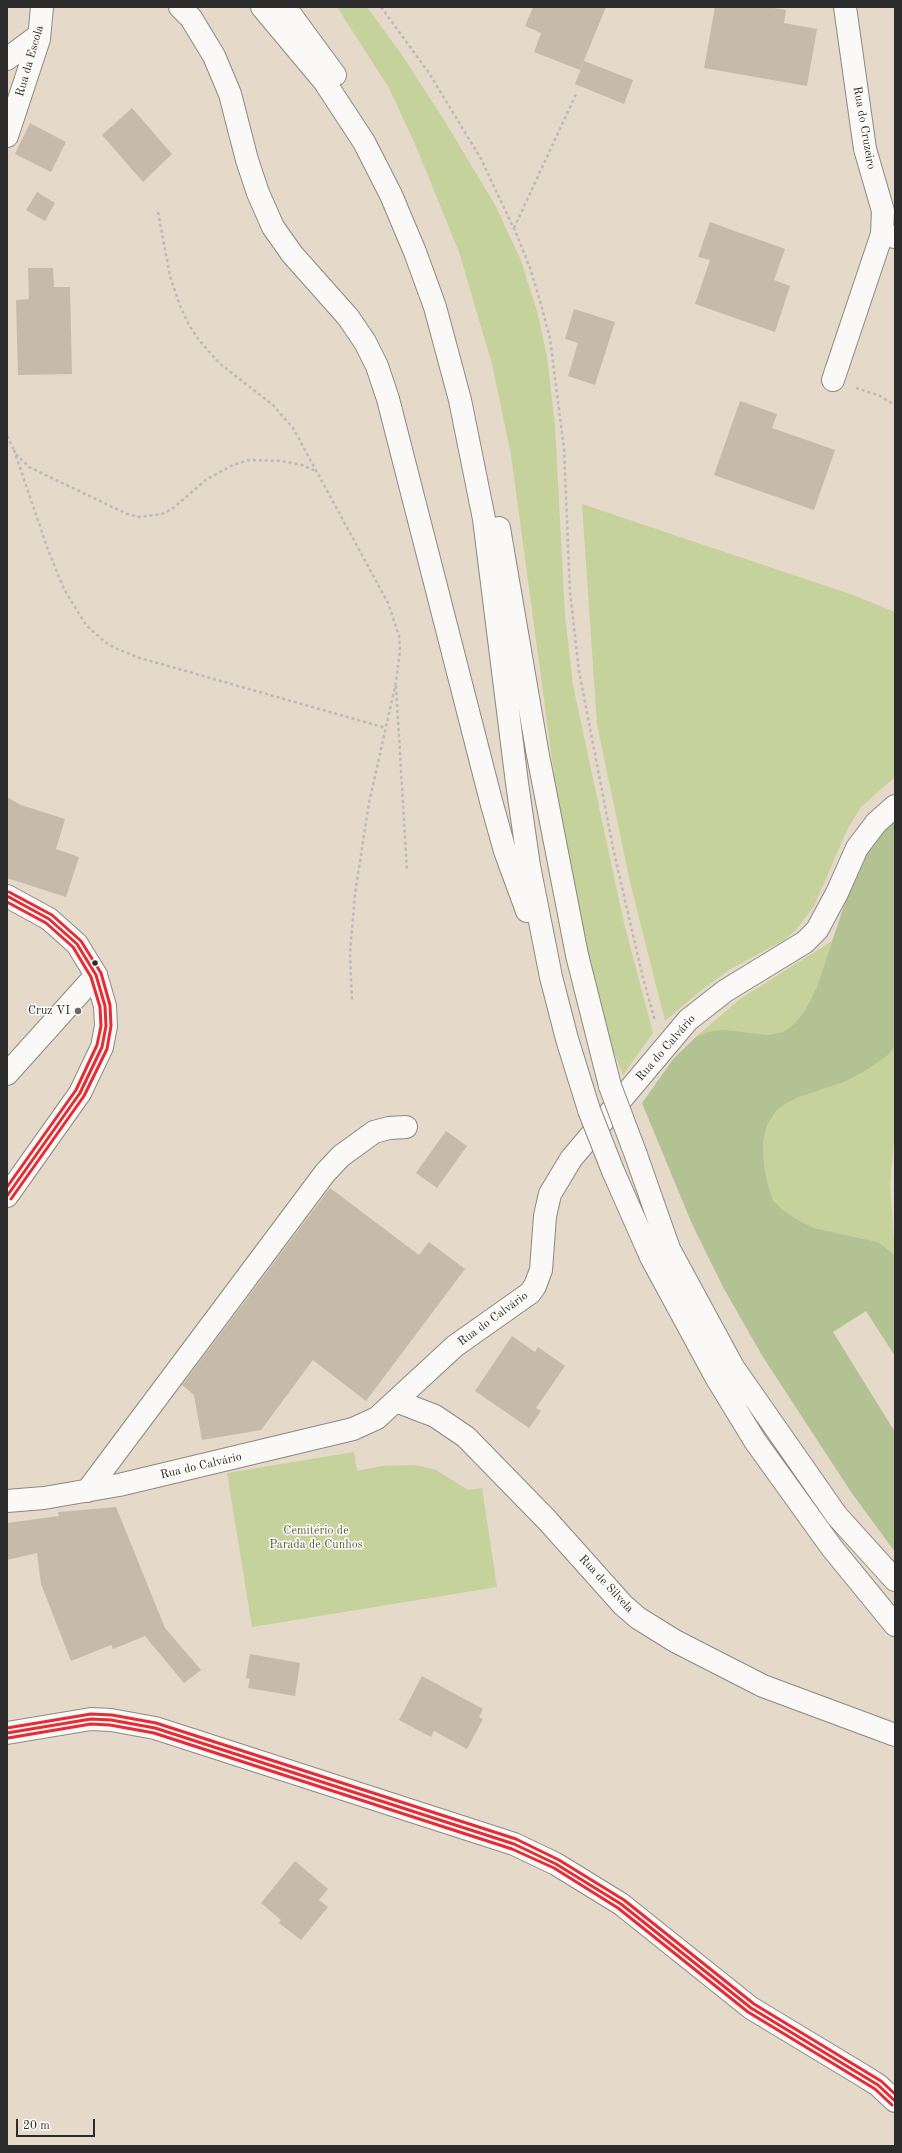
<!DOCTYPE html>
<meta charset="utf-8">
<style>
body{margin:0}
#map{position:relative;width:902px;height:2153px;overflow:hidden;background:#e5d9c9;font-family:"Old Standard TT",serif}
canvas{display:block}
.frame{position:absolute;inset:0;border:8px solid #2b2b2b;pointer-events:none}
.scale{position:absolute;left:16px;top:2119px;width:79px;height:18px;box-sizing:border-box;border:2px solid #2b2b2b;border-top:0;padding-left:5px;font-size:12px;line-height:14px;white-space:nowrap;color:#2b2b2b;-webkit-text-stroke:3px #fdfcf7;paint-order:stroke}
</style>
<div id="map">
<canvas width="902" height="2153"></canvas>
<div class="frame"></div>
<div class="scale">20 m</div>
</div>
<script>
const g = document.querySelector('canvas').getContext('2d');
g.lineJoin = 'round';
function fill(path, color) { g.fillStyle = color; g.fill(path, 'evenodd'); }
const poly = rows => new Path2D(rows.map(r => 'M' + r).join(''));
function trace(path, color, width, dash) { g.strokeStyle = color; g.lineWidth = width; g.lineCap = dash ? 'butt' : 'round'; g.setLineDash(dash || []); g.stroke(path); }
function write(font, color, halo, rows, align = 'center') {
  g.font = font + ' "Old Standard TT",serif'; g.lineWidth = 3; g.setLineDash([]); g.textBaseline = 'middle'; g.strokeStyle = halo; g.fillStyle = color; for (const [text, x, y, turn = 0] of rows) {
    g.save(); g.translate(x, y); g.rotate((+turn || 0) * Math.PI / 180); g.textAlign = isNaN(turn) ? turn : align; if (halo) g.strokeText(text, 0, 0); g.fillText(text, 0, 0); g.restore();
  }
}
fill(poly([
 [337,7,367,7,402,55,444,120,495,205,520,258,537,311,547,356,555,425,565,616,573,685,623,919,653,1033,623,1075,609,1040,588,969,563,840,511,455,492,364,459,252,415,144,389,88],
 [582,504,853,595,895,612,895,777,861,807,848,828,814,906,796,930,784,940,729,970,698,993,665,1021,630,882,597,724],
 [832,941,816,989,806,1009,795,1023,783,1032,767,1035,711,1031,697,1036,740,999],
 [895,1046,895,1129,890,1184,895,1255,878,1242,814,1228,796,1219,783,1210,773,1200,768,1184,764,1165,763,1143,767,1127,776,1111,785,1104,888,1055],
 [354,1452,357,1471,381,1466,415,1465,436,1470,468,1490,482,1488,497,1587,252,1627,227,1473]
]), '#c5d29b');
fill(poly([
 [895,819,895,1046,888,1055,868,1069,846,1081,799,1097,785,1104,776,1111,767,1126,763,1143,764,1165,768,1184,773,1200,783,1210,796,1219,814,1228,878,1242,895,1255,895,1356,866,1311,833,1332,895,1432,895,1552,851,1492,763,1357,723,1287,692,1224,642,1103,674,1058,697,1036,711,1031,726,1030,767,1035,783,1032,795,1023,806,1009,816,989,847,897,871,841]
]), '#b2c293');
fill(poly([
 [533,7,606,7,580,70,534,52,541,33,525,26],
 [715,7,767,7,786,10,784,23,817,29,807,86,704,68],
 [584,61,633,80,624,104,575,84],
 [132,108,172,154,143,182,102,135],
 [30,123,66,142,51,172,15,154],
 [37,192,55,203,45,221,26,210],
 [710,222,785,249,774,280,790,286,775,332,695,304,710,260,698,257],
 [28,268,53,268,54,287,70,287,72,374,18,375,16,300,29,299],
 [574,309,615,322,595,385,568,376,578,343,565,339],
 [740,401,777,414,772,428,835,450,814,510,714,475],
 [7,797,21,805,65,819,56,849,79,857,66,897,7,878],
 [446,1131,467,1146,437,1188,416,1173],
 [330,1188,419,1255,429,1242,465,1269,366,1401,313,1360,261,1430,202,1440,194,1395,182,1385],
 [512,1336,535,1352,538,1347,565,1366,536,1408,541,1411,529,1428,475,1391],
 [116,1507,165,1628,201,1670,184,1683,145,1636,113,1649,111,1645,71,1661,41,1584,37,1553,7,1560,7,1523,59,1516,58,1512],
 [250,1654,300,1663,295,1696,248,1688,250,1679,246,1678],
 [422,1676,483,1709,479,1717,483,1719,467,1749,434,1731,431,1737,399,1720],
 [295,1861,328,1889,319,1900,328,1907,301,1940,279,1923,281,1920,261,1903]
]), '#c6baaa');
const minor = poly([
 [845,7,865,149,883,211,882,234,895,237],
 [7,59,39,35],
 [7,136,39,39,42,7],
 [833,380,882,234],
 [7,1074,96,975],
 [396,1401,435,1416,466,1437,547,1520,623,1605,638,1618,675,1641,763,1686,895,1735],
 [87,1491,325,1173,341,1156,374,1132,389,1128,406,1127],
 [7,1501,44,1498,119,1485,353,1429,377,1418,455,1346,530,1293,535,1286,541,1270,545,1216,550,1194,571,1159,688,1020,725,991,805,942,817,930,837,893,857,848,876,823,895,806]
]);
const major = poly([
 [7,896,49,919,77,944,96,975,105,1006,106,1026,102,1047,80,1093,7,1196],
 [7,1733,91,1719,111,1720,155,1728,514,1844,556,1864,621,1904,751,2008,862,2075,878,2085,895,2101]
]);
const highway = poly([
 [180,7,191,18,214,56,230,94,247,160,258,193,273,227,292,254,348,317,365,342,377,366,388,399,491,801,505,851,527,911],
 [262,7,324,81,364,142,391,195,415,252,435,307,460,400,484,519,517,783,529,866,551,977,567,1039,589,1110],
 [285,7,335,75],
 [499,528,537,750,577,955,610,1086],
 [636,1155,669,1249,733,1367,837,1516,895,1580],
 [613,1171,651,1257,716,1377,755,1441,832,1548,895,1625]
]);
trace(minor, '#8e8880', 24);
trace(major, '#8e8880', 24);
trace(highway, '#8e8880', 24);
trace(poly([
 [381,7,429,73,480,157,516,233,530,268,541,304,550,339,564,449,570,592,579,671,613,848,643,978,655,1021],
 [158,212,170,276,180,306,189,325,199,340,219,363,273,405,293,428,388,603,399,636,400,650,396,682,369,803,355,894,350,954,352,1002],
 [514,228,577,92],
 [856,388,880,396,895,405],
 [7,436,14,450],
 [14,450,48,550,64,589,86,625,105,642,115,648,140,658,386,728],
 [16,454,29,467,127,514,140,517,162,514,172,509,207,479,233,465,249,460,282,461,302,465,316,471],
 [396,686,407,871]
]), '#bcbab7', 2.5, [3, 3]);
trace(minor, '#fbf9f7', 22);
trace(major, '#fbf9f7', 22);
trace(highway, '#fbf9f7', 22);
const highwayBridge = poly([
 [610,1086,636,1155],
 [589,1110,613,1171]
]);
trace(highwayBridge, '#8e8880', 24, []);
trace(highwayBridge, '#fbf9f7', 22);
trace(poly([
 [7,896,49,919,77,944,96,975,105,1006,106,1026,102,1047,80,1093,7,1196],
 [7,1733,91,1719,111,1720,155,1728,514,1844,556,1864,621,1904,751,2008,878,2085,895,2101]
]), '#e62c34', 3);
trace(poly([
 [7,902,46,923,73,947,91,977,100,1007,101,1026,97,1045,76,1090,7,1187],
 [8,1738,91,1724,110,1725,154,1733,512,1849,554,1868,618,1908,748,2012,875,2089,892,2105]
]), '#e62c34', 3);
trace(poly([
 [9,892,52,915,81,941,101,973,110,1005,111,1026,107,1049,84,1096,11,1199],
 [7,1728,91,1714,112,1715,156,1723,516,1839,559,1860,624,1900,754,2004,881,2081,895,2094]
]), '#e62c34', 3);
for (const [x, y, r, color] of [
 [95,963,3.5,"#2b2b2b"],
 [78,1011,4,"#6c6862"]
]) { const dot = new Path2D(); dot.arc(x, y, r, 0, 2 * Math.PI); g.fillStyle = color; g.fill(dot); trace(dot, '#fdfcf7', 1.5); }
write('12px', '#2b2b2b', '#fdfcf7', [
 ["Rua da Escola",30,61,-74],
 ["Rua do Cruzeiro",864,128,80],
 ["Rua do Calvário",666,1048,-49],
 ["Rua do Calvário",493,1319,-36],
 ["Rua do Calvário",201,1466,-13],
 ["Rua de Silvela",606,1584,47]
]);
write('12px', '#2b2b2b', '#fdfcf7', [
 ["Cruz VI",70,1011]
], 'right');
write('12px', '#515c41', '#fdfcf7', [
 ["Cemitério de",316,1531],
 ["Parada de Cunhos",316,1545]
]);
</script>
